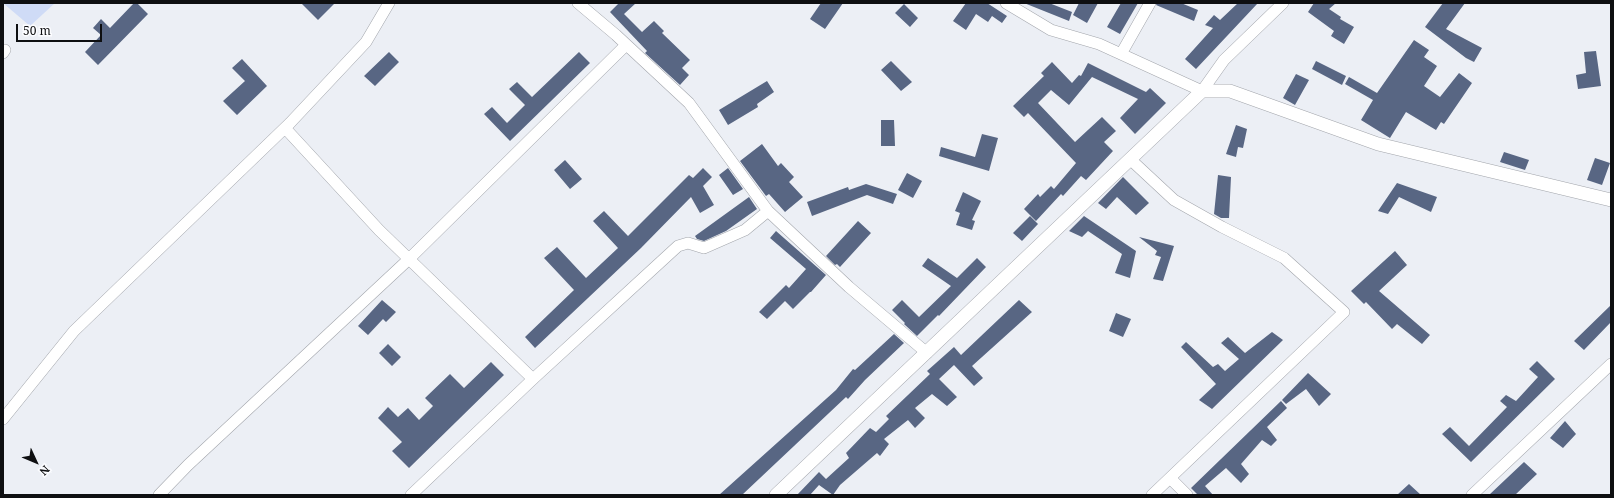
<!DOCTYPE html>
<style>
body{margin:0}
#map{position:relative;width:1614px;height:498px;overflow:hidden;background:#eceff5;font-family:"Noto Serif",serif}
canvas{display:block}
.frame{position:absolute;inset:0;border:4px solid #0e0f11;pointer-events:none}
.north{position:absolute;left:16px;top:442px;width:40px;height:40px;-webkit-text-stroke:3px #fbfcff;paint-order:stroke;rotate:134deg;font-size:11px;font-weight:700;line-height:16px;text-align:center;color:#0e0f11}
.north::after{content:'';display:block;margin:auto;width:14px;height:18px;background:#0e0f11;clip-path:polygon(50% 0,100% 100%,50% 72%,0 100%)}
.scale{position:absolute;left:16px;top:24px;width:86px;height:18px;box-sizing:border-box;border:2px solid #0e0f11;border-top:0;padding-left:5px;font-size:12px;line-height:14px;white-space:nowrap;color:#0e0f11;-webkit-text-stroke:3px #fbfcff;paint-order:stroke}
</style>
<div id="map">
<canvas width="1614" height="498"></canvas>
<div class="frame"></div>
<div class="north">N</div>
<div class="scale">50 m</div>
</div>
<script>
const g = document.querySelector('canvas').getContext('2d');
g.lineJoin = 'round';
function fill(path, color) { g.fillStyle = color; g.fill(path, 'evenodd'); }
const poly = rows => new Path2D(rows.map(r => 'M' + r).join(''));
function trace(path, color, width, dash) { g.strokeStyle = color; g.lineWidth = width; g.lineCap = dash ? 'butt' : 'round'; g.setLineDash(dash || []); g.stroke(path); }
fill(poly([
 [3,3,55,3,30,26]
]), '#cfdbf6');
fill(poly([
 [134,3,137,3,148,14,98,65,85,52,101,35,93,28,101,19,110,28],
 [301,3,335,3,318,20],
 [619,3,636,3,624,14,642,32,654,21,664,31,662,33,690,60,682,68,689,75,680,85,645,53,647,51,610,12],
 [821,3,843,3,825,29,810,19],
 [966,3,987,3,1007,16,1002,23,992,16,988,22,976,14,966,30,953,21],
 [1024,3,1049,3,1072,12,1069,21],
 [1079,3,1098,3,1087,23,1073,15],
 [1121,3,1138,3,1120,34,1107,27],
 [1157,3,1181,3,1198,10,1194,21,1156,5],
 [1238,3,1258,3,1196,69,1185,59,1213,28,1205,25,1214,15,1220,20],
 [1314,3,1336,3,1329,9,1341,17,1340,19,1354,27,1344,44,1331,36,1334,31,1308,12],
 [1443,3,1465,3,1446,29,1482,48,1474,62,1466,58,1425,27],
 [904,4,918,18,910,27,895,13],
 [1414,40,1429,50,1424,57,1437,66,1424,86,1440,97,1459,73,1472,83,1444,124,1441,122,1436,130,1406,112,1390,138,1361,120,1373,100,1345,84,1349,77,1377,93],
 [1596,51,1601,86,1578,89,1576,75,1586,73,1584,52],
 [389,52,399,62,375,86,364,76],
 [579,52,590,63,510,141,484,114,492,107,507,123,525,105,509,89,517,82,532,97],
 [242,59,267,86,237,115,223,101,245,81,232,68],
 [891,61,912,82,901,91,881,70],
 [1316,61,1346,76,1342,85,1312,69],
 [1052,62,1072,83,1079,75,1081,76,1088,63,1146,92,1150,88,1166,103,1135,134,1120,118,1138,99,1092,77,1069,105,1051,90,1038,103,1075,142,1102,117,1116,131,1104,142,1113,151,1086,180,1081,176,1063,196,1061,194,1036,221,1024,209,1038,194,1040,197,1051,186,1054,189,1076,163,1028,113,1024,117,1013,106,1044,76,1041,73],
 [1296,74,1309,80,1295,105,1283,98],
 [767,81,774,92,757,104,758,107,728,125,719,110],
 [881,120,894,120,895,146,881,146],
 [1236,125,1247,129,1243,148,1238,147,1236,157,1226,154],
 [982,134,998,138,989,171,939,156,941,147,975,157],
 [762,144,778,166,781,163,794,177,789,182,803,197,785,212,769,194,766,196,740,161],
 [1504,152,1529,160,1525,170,1500,162],
 [1595,158,1610,163,1602,185,1587,180],
 [565,160,582,179,570,189,554,170],
 [703,168,712,177,703,186,714,205,700,213,691,197,641,248,535,348,525,337,574,290,544,258,557,247,586,278,618,248,593,221,604,211,628,236,689,175,693,178],
 [728,168,743,189,733,195,719,175],
 [907,173,922,181,913,198,898,190],
 [1218,175,1231,177,1229,218,1221,218,1214,214],
 [1123,177,1149,203,1136,215,1117,197,1106,209,1098,203],
 [1397,183,1437,197,1431,212,1399,197,1388,214,1378,211],
 [866,184,897,194,893,204,867,195,812,216,807,202,848,187,849,190],
 [963,192,981,201,972,220,975,221,972,230,956,225,960,213,955,211],
 [749,197,757,209,726,231,704,241,697,239,695,236],
 [1030,216,1038,224,1022,241,1013,233],
 [1084,216,1136,251,1130,278,1115,273,1122,254,1088,231,1082,237,1069,231],
 [858,221,871,233,840,267,837,264,835,265,826,256],
 [776,231,826,275,811,292,810,292,793,309,785,301,767,319,759,312,786,285,789,288,806,269,770,238],
 [1139,237,1174,246,1163,281,1153,279,1161,257,1155,255,1157,251],
 [1395,251,1407,265,1379,291,1430,335,1422,344,1397,324,1392,329,1366,302,1364,304,1351,291],
 [928,258,957,278,977,258,986,267,939,316,938,315,917,336,904,324,905,323,892,310,902,300,919,317,951,286,922,266],
 [382,300,396,312,386,322,383,319,368,335,358,326],
 [1019,300,1032,312,972,366,983,378,974,386,954,365,939,379,957,397,947,406,932,394,915,408,925,418,915,428,908,420,884,439,889,444,880,456,877,453,840,485,833,495,819,485,810,495,797,495,819,472,826,479,849,458,846,453,870,428,876,432,889,419,886,416,930,374,927,371,954,347,961,355],
 [1611,305,1611,322,1584,350,1574,341],
 [1116,313,1131,319,1123,337,1109,331],
 [1272,332,1283,340,1212,409,1199,400,1216,384,1181,347,1186,342,1213,367,1218,364,1225,371,1239,359,1221,343,1228,337,1245,353],
 [894,334,904,343,865,380,848,399,846,397,742,495,719,495,836,390,853,369,855,370],
 [388,344,401,357,392,366,379,353],
 [1537,361,1555,379,1471,462,1442,434,1450,427,1469,446,1507,407,1500,401,1506,395,1516,401,1538,377,1529,369],
 [491,362,504,375,409,468,392,451,402,442,378,418,388,407,398,417,408,408,419,420,433,406,425,398,450,374,464,388],
 [1308,373,1331,394,1319,406,1306,389,1286,404,1282,400],
 [1281,401,1287,408,1267,427,1277,440,1271,446,1262,440,1241,464,1249,474,1241,483,1226,468,1205,486,1213,495,1198,495,1191,488],
 [1565,421,1576,434,1563,448,1550,438],
 [1524,462,1537,474,1515,495,1489,495],
 [1409,484,1421,495,1397,495]
]), '#586683');
const minor = poly([
 [578,3,616,35,689,103,768,211,849,287,927,353],
 [1006,3,1051,30,1099,44,1202,91,1224,60,1283,3],
 [3,53,5,50],
 [1121,54,1150,3],
 [285,128,379,230,533,379],
 [1131,160,1174,200,1222,227,1284,258,1344,312,1152,495],
 [3,419,74,331,290,123,366,42,389,3],
 [1170,478,1187,495],
 [159,495,188,465,409,259,626,45],
 [411,495,533,379,678,246,688,243,704,248,745,230,768,211],
 [1472,495,1611,364]
]);
const tertiary = poly([
 [776,495,1202,91,1230,91,1378,144,1611,200]
]);
trace(minor, '#a2a5ab', 12);
trace(tertiary, '#a2a5ab', 14);
trace(minor, '#fff', 11);
trace(tertiary, '#fff', 13);
</script>
